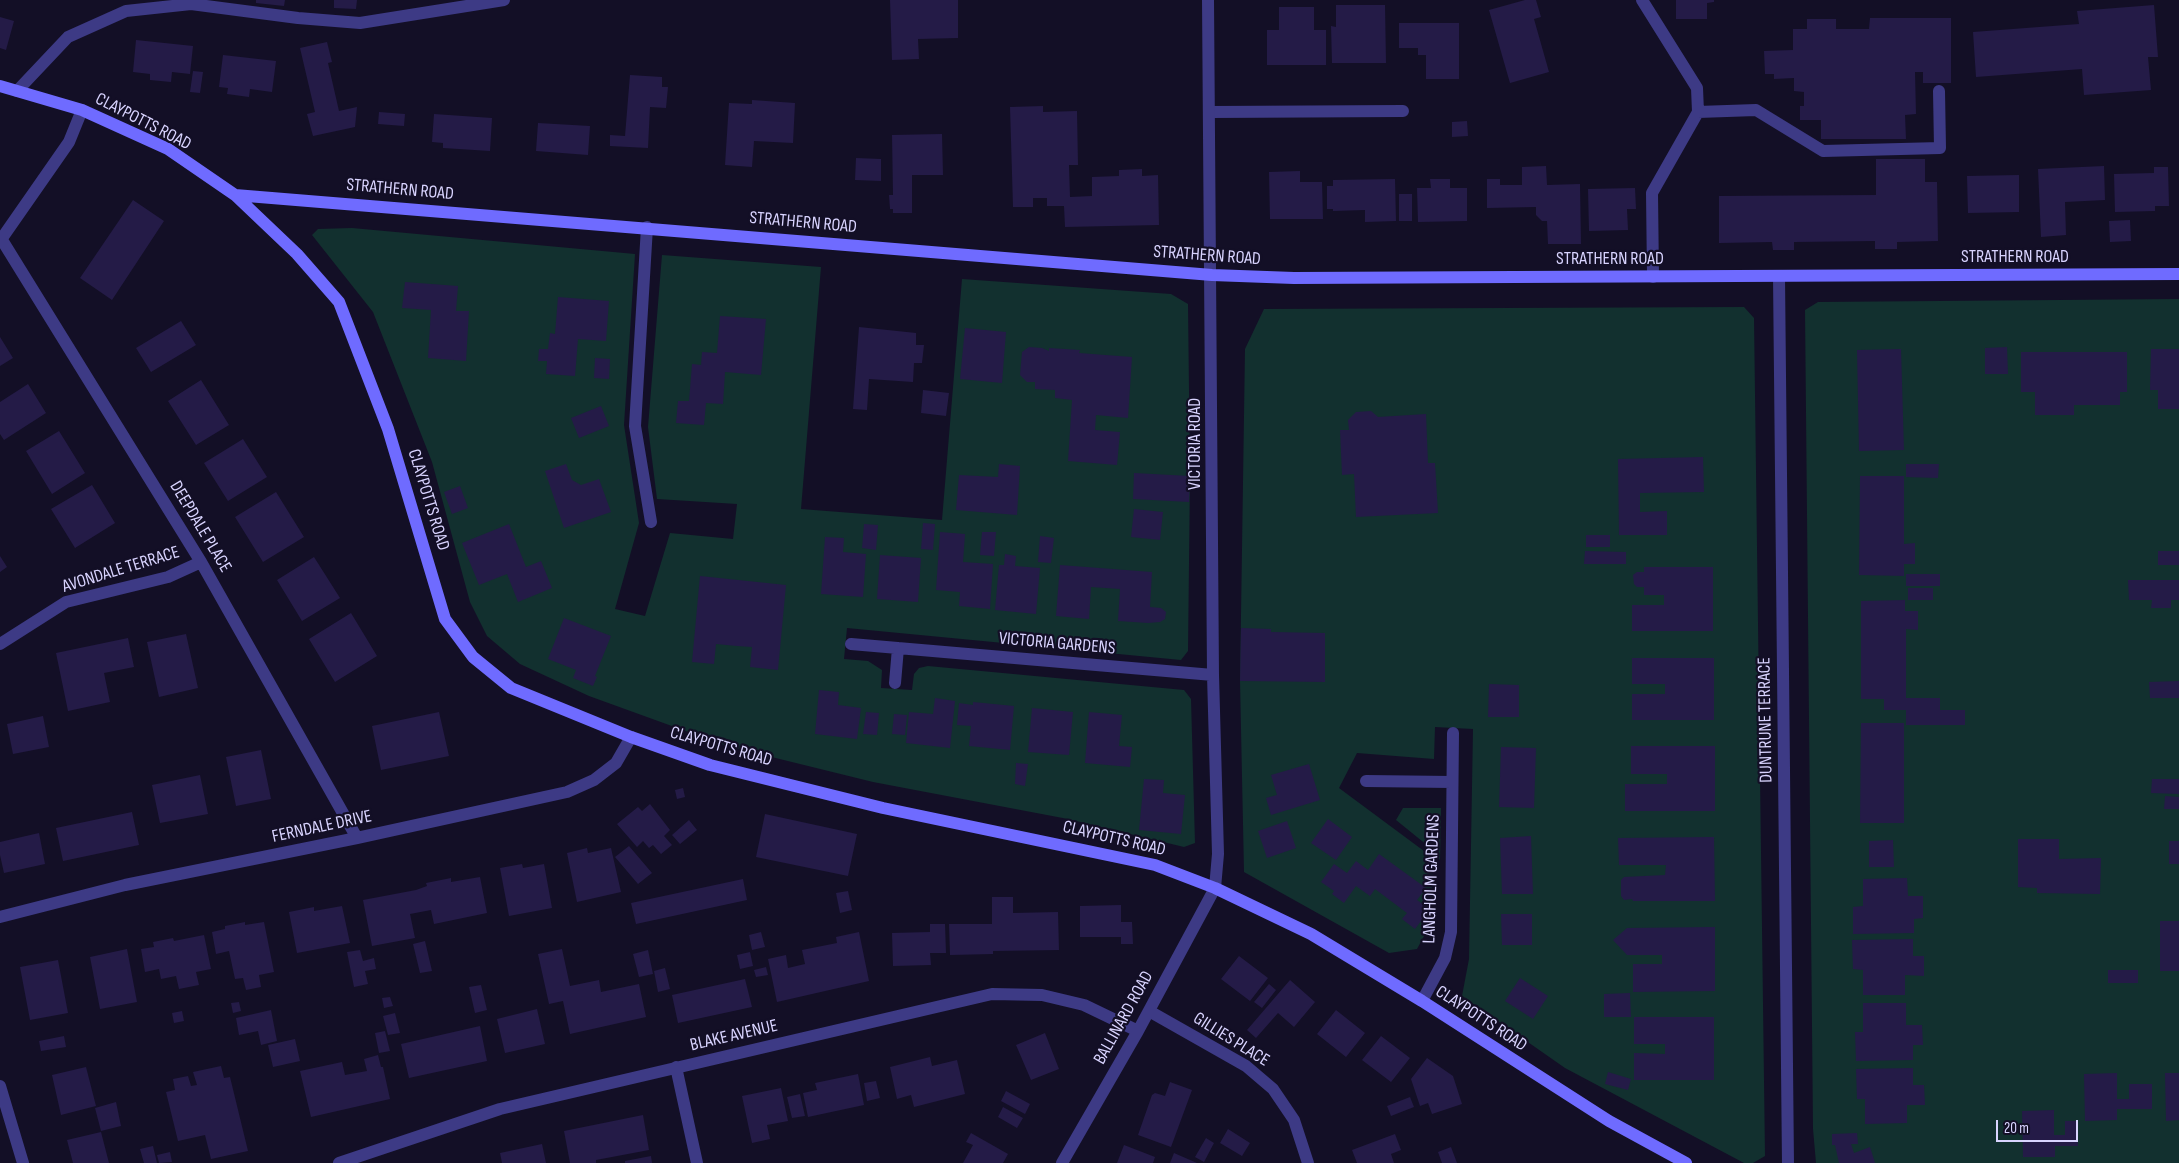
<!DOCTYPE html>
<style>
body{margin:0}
#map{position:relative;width:2179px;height:1163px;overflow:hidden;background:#130f26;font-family:"Sofia Sans Condensed",sans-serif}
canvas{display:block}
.scale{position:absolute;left:1996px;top:1120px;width:82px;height:22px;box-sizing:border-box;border:2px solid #d9d4ff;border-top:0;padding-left:6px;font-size:15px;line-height:18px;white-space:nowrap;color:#d9d4ff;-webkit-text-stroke:4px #130f26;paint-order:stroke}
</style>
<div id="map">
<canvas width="2179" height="1163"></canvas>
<div class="scale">20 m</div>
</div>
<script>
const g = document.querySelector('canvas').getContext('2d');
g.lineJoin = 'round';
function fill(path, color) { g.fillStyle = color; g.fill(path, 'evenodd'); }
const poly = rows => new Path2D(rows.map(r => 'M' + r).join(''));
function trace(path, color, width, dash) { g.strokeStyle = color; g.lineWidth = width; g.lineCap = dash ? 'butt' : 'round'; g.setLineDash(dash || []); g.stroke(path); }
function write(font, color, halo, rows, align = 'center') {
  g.font = font + ' "Sofia Sans Condensed",sans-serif'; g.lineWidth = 4.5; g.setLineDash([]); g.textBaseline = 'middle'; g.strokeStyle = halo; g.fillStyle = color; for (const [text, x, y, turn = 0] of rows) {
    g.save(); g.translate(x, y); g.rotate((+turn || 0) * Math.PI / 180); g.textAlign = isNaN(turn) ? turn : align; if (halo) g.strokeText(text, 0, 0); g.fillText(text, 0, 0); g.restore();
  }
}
fill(poly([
 [352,228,635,254,624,425,639,523,615,609,645,616,670,533,733,539,737,504,657,499,648,427,662,255,821,267,801,509,942,520,962,279,1171,294,1188,304,1190,476,1188,651,1181,660,847,628,844,659,868,661,882,670,881,688,912,690,914,674,919,668,928,666,1184,690,1191,699,1195,843,1184,847,1068,819,873,782,727,746,589,696,520,664,487,636,470,602,432,462,373,312,312,235,318,229],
 [2179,299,2179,1163,1816,1163,1813,1129,1805,310,1818,302],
 [1744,307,1754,318,1765,1156,1753,1163,1744,1163,1565,1068,1462,996,1469,959,1473,729,1435,727,1434,759,1357,753,1339,788,1428,854,1433,867,1430,925,1417,949,1389,953,1244,872,1240,681,1245,349,1264,309],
 [1403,808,1441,808,1440,860,1433,850,1396,820]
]), '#12302f');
fill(poly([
 [256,0,285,0,284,6,256,3],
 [334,0,357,0,356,9,334,8],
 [890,0,958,0,958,38,918,39,919,59,892,60],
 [1525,0,1536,0,1541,17,1534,19,1549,72,1510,83,1489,10],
 [1676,0,1714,0,1714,2,1707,3,1707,19,1676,19],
 [1336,5,1385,5,1386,63,1332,63,1331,26,1336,27],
 [2154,5,2158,57,2148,57,2151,90,2084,95,2082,69,1976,77,1973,32,2079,24,2077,11],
 [1279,7,1314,7,1314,30,1326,30,1326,65,1267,65,1267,30,1279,30],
 [0,17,14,21,6,50,0,48],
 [1870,18,1951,18,1951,83,1923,83,1923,72,1915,72,1916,114,1905,115,1906,139,1821,139,1821,120,1800,120,1800,106,1804,106,1804,92,1794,91,1794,78,1774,79,1774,74,1765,74,1764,51,1793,50,1793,29,1807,29,1807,19,1836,19,1836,29,1869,29],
 [1399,23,1459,23,1459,79,1426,79,1426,55,1418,55,1418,48,1399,48],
 [136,40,193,46,190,74,172,72,171,82,150,80,150,74,133,72],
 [327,42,332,62,328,63,339,111,357,107,355,127,313,136,307,114,315,112,300,48],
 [223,55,276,61,272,92,250,89,249,97,227,94,228,88,219,87],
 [193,71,203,72,200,93,190,92],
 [630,75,662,77,662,87,668,87,666,108,650,107,648,148,610,146,610,135,625,136],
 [752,100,795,103,793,143,754,141,752,167,725,165,729,103,752,104],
 [1043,106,1043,112,1077,111,1078,165,1069,165,1070,197,1092,196,1092,177,1119,176,1119,170,1142,169,1142,176,1158,175,1159,225,1065,227,1064,206,1047,206,1047,198,1033,198,1033,207,1013,207,1010,107],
 [379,112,405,114,404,126,378,124],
 [434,114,492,118,490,151,443,148,443,143,432,142],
 [1467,121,1468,136,1452,137,1452,122],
 [538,123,590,126,588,155,536,151],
 [942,134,943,175,912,175,912,213,893,213,893,209,890,209,889,195,893,195,892,135],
 [856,158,881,159,881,181,855,180],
 [1876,159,1925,159,1925,182,1937,182,1938,241,1897,242,1897,249,1875,249,1875,241,1794,242,1794,250,1773,250,1772,242,1719,243,1719,196,1876,195],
 [1546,166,1547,185,1580,184,1581,244,1548,244,1547,221,1542,221,1536,215,1536,207,1487,208,1487,179,1500,179,1500,185,1522,185,1522,167],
 [2104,166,2105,200,2065,202,2066,235,2041,237,2038,169],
 [2154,167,2168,167,2169,206,2155,206,2155,211,2115,212,2114,174,2154,173],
 [1300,171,1300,182,1322,182,1323,219,1270,219,1269,172],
 [2019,175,2019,212,1968,213,1967,176],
 [1395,179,1396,221,1365,222,1365,210,1333,211,1333,209,1327,209,1327,186,1333,186,1333,180],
 [1430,179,1450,179,1450,188,1467,188,1467,221,1418,222,1417,188,1431,188],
 [1635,188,1636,209,1627,209,1628,230,1589,231,1588,189],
 [1399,194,1412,194,1412,221,1399,221],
 [133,200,164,221,112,300,80,278],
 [2130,220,2131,241,2110,242,2109,221],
 [405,282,458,286,456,311,469,311,466,361,428,358,431,310,402,308],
 [558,297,609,301,606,341,578,339,575,376,546,374,547,361,538,361,539,349,548,349,550,333,555,334],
 [720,316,766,319,761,375,725,372,723,404,706,403,704,425,676,423,678,401,689,401,692,364,701,365,702,352,717,353],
 [181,321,196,345,151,372,136,348],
 [859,327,916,333,916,345,924,345,922,363,914,363,913,382,869,379,867,410,853,409],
 [965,328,1006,332,1002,383,960,379],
 [0,337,13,358,0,366],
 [1029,347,1042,348,1049,351,1049,348,1080,350,1079,353,1132,357,1128,418,1096,415,1095,430,1120,432,1117,465,1068,461,1072,400,1055,398,1055,390,1035,389,1035,382,1027,382,1020,375,1022,352],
 [2007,347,2008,374,1985,374,1985,348],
 [1901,349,1904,450,1859,451,1857,350],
 [2151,349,2179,349,2179,409,2158,409,2158,390,2150,390],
 [2021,352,2127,352,2127,392,2120,392,2120,405,2074,405,2074,415,2035,415,2035,392,2021,392],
 [595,358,610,359,609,379,594,378],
 [201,380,229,425,196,445,168,401],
 [28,384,46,413,4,440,0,434,0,402],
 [923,390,949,393,946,416,921,413],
 [601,406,609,426,579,438,571,418],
 [1371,411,1378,417,1426,414,1428,463,1435,463,1438,513,1356,517,1354,474,1342,475,1340,430,1349,430,1348,420,1356,412],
 [59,431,85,473,52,494,26,451],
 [243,439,267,477,228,501,204,463],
 [1703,457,1704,492,1640,493,1640,512,1667,511,1667,535,1619,535,1618,459],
 [566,464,572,480,581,485,599,479,611,512,564,528,545,471],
 [999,464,1020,466,1017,515,956,510,959,475,998,477],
 [1906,464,1939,464,1938,478,1906,477],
 [1134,473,1190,476,1189,502,1133,499],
 [1860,476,1904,476,1904,544,1915,543,1915,564,1904,564,1904,576,1859,575],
 [92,485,115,523,75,548,51,509],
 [460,486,468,508,452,514,444,492],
 [276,492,304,537,263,562,235,517],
 [1134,509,1163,512,1160,540,1131,537],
 [923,523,935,524,933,550,921,549],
 [509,524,526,567,541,561,552,588,518,602,507,574,479,585,462,543],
 [864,524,878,525,876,550,862,548],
 [940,532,965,534,963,562,993,564,990,609,959,606,960,592,936,590],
 [982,532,996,532,994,556,980,555],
 [1586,535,1610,535,1610,547,1586,547],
 [1040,536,1054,538,1051,563,1038,562],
 [825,537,844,538,843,552,866,554,863,597,821,594],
 [1585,551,1626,552,1626,564,1584,564],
 [2158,551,2179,551,2179,565,2158,565],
 [1005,554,1016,556,1015,566,1040,568,1036,614,995,610,999,565,1004,565],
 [880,555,921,558,918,602,877,599],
 [0,556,7,567,0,572],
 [314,557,340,598,302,621,277,580],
 [1060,565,1152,572,1150,607,1161,608,1166,612,1165,619,1160,622,1148,623,1118,621,1120,589,1091,587,1089,619,1056,616],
 [1644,567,1713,567,1713,631,1632,631,1632,605,1664,605,1664,595,1644,595,1644,587,1637,587,1634,584,1633,575,1637,572,1644,572],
 [1906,574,1940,574,1940,586,1906,586],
 [700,576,786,585,778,670,750,667,752,647,737,646,716,644,714,664,692,662],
 [2128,580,2179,580,2179,600,2171,600,2171,608,2151,608,2152,600,2129,600],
 [1908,588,1933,588,1933,600,1908,600],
 [1905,600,1905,611,1918,611,1918,630,1906,629,1906,698,1940,698,1940,710,1965,710,1965,725,1906,725,1906,710,1884,710,1884,699,1861,699,1861,601],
 [351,613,377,656,335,682,309,639],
 [564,618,611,636,595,676,597,677,593,686,573,678,576,670,548,659],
 [1241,628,1271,629,1271,632,1325,633,1325,682,1240,681],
 [186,634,198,688,159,697,147,642],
 [128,638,134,667,104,673,110,702,68,711,56,653],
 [1632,658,1714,658,1714,720,1632,720,1632,694,1665,694,1665,684,1632,684],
 [2179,681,2179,698,2150,698,2149,682],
 [1489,684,1519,685,1519,717,1488,717],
 [819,690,839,692,838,705,861,708,857,739,815,734],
 [935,698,955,701,950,748,906,743,909,712,933,714],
 [973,702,1014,706,1010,750,969,746,971,726,957,725,959,703,973,705],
 [1032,708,1073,712,1069,755,1028,752],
 [439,712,449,756,381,770,372,726],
 [866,712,879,713,877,735,863,734],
 [1089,712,1122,715,1119,746,1132,747,1130,767,1085,763],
 [894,714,907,715,905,735,892,734],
 [43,716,49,747,13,754,7,724],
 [1861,723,1904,723,1904,823,1860,823],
 [1631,746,1715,746,1715,811,1625,811,1625,784,1667,784,1667,774,1631,774],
 [1501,747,1536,748,1534,808,1499,807],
 [261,750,271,799,236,806,226,757],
 [1016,763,1028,764,1025,786,1015,784],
 [1309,764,1320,800,1271,815,1266,798,1277,795,1271,775],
 [200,775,208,814,160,823,152,785],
 [1144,779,1164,780,1163,793,1185,795,1181,834,1139,830],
 [2152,779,2179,779,2179,794,2151,793],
 [683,788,685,797,677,799,675,790],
 [2165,796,2179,797,2179,809,2164,809],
 [650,804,670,830,664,836,672,845,661,854,653,845,649,848,643,841,637,847,617,824,638,807,642,811],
 [132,812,139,845,63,861,56,828],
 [765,814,857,834,848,876,756,857],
 [1328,819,1352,837,1336,860,1311,843],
 [689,820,697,830,680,844,672,835],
 [1287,821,1296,848,1267,858,1258,831],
 [39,833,45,864,4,873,0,855,0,842],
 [1531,836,1533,894,1502,894,1500,838],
 [1714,837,1715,901,1633,901,1632,899,1624,900,1621,896,1621,880,1624,877,1665,875,1666,865,1619,865,1618,838],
 [2018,839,2059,839,2059,859,2101,858,2100,894,2037,893,2037,888,2018,887],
 [1893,840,1894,867,1869,867,1869,841],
 [2169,841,2179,841,2179,864,2169,864],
 [629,846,652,873,638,884,615,857],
 [587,848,588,853,611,848,621,892,577,902,567,853],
 [1379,854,1426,888,1417,900,1430,909,1415,929,1402,919,1407,913,1375,889,1370,896,1356,886,1344,903,1332,894,1334,891,1321,882,1334,864,1347,873,1356,861,1368,870],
 [522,864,523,868,544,864,552,908,509,916,500,868],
 [480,877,487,913,434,924,431,910,410,914,415,938,372,946,363,900,416,890,427,886,426,883,451,878,451,882],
 [1907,878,1908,896,1923,896,1923,918,1914,919,1914,933,1853,934,1853,907,1863,906,1863,879],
 [743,879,747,900,636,924,631,903],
 [848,891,852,910,840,913,836,893],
 [992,897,1013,897,1013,913,1058,912,1059,950,993,951,993,954,950,955,949,924,992,924],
 [1121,905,1121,922,1132,922,1133,944,1121,944,1121,937,1080,937,1080,906],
 [342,906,350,943,297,953,289,912,314,907,314,911],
 [1501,914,1532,914,1532,945,1502,945],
 [2160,921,2179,921,2179,971,2160,971],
 [245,922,245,925,264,922,274,972,259,975,261,987,246,990,243,978,235,979,229,951,216,954,212,932,225,929,225,926],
 [930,924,945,924,946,953,930,953,931,965,893,966,892,933,930,932],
 [1715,927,1715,991,1633,992,1633,964,1662,964,1662,955,1627,955,1613,940,1627,928],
 [761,932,765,947,752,950,749,935],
 [859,932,869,981,777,1002,768,959,786,955,788,968,805,964,802,950,837,943,836,937],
 [204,935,211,969,196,972,199,985,179,989,176,976,161,979,159,969,145,972,141,949,154,947,153,942,173,938,174,941],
 [1913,939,1913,956,1924,956,1924,976,1905,975,1905,995,1863,995,1863,970,1853,969,1852,940],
 [425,941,432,971,420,973,413,944],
 [127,949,137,1002,100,1009,90,957],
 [562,949,570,986,599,980,601,992,639,984,646,1017,570,1034,563,1001,549,1004,538,954],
 [360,950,363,961,374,958,376,969,365,971,368,984,354,987,347,952],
 [648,950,653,974,639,977,633,954],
 [750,952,753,966,740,969,737,955],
 [1239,956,1268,978,1250,1001,1221,979],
 [58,960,68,1013,30,1020,20,967],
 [766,967,768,975,756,977,754,970],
 [665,968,670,989,658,992,654,971],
 [2108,970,2138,970,2138,983,2108,983],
 [1520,978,1548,996,1533,1019,1505,1001],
 [745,979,752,1007,678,1023,672,995],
 [1290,980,1315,1002,1294,1027,1278,1013,1256,1038,1247,1030],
 [1269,984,1276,990,1262,1008,1254,1002],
 [481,985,487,1010,475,1013,469,987],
 [1630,993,1631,1017,1604,1017,1604,994],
 [390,997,393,1006,384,1008,382,998],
 [239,1002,241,1011,233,1013,231,1003],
 [1863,1003,1906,1003,1906,1025,1922,1025,1923,1045,1913,1045,1913,1060,1856,1061,1855,1032,1863,1032],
 [537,1009,545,1044,505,1053,497,1019],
 [271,1010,277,1041,261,1045,258,1031,239,1035,236,1018],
 [1336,1010,1365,1033,1346,1057,1317,1034],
 [182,1011,184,1021,174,1023,172,1013],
 [395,1013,400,1033,388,1035,383,1016],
 [1634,1017,1714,1017,1714,1080,1634,1080,1634,1053,1665,1054,1665,1044,1634,1044],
 [480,1026,487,1061,409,1078,401,1044],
 [385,1031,390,1051,379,1053,375,1033],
 [1045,1033,1059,1069,1031,1080,1016,1045],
 [64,1036,66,1047,41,1051,39,1041],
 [1381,1036,1410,1058,1391,1082,1362,1060],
 [295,1039,300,1061,273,1067,268,1045],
 [378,1055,381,1067,383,1067,390,1099,311,1117,300,1071,342,1062,345,1075,367,1071,364,1059],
 [930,1057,932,1066,957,1060,965,1094,914,1107,911,1095,897,1099,890,1067],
 [1427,1058,1453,1076,1462,1104,1432,1114,1428,1103,1420,1106,1411,1079],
 [221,1066,224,1078,230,1077,248,1151,211,1159,205,1135,178,1141,166,1092,175,1090,173,1079,188,1076,191,1086,197,1085,193,1072],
 [86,1067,96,1106,61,1115,52,1075],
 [1913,1068,1913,1085,1924,1085,1925,1105,1907,1105,1907,1123,1865,1124,1865,1099,1857,1099,1856,1069],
 [1608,1072,1631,1079,1628,1090,1605,1084],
 [2117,1073,2117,1099,2129,1099,2129,1084,2152,1084,2152,1109,2117,1109,2117,1120,2085,1121,2084,1074],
 [2165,1073,2179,1073,2179,1120,2166,1121],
 [858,1074,864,1105,808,1117,803,1093,817,1090,815,1083],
 [876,1081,880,1098,867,1101,864,1083],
 [1170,1082,1192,1090,1171,1147,1138,1135,1152,1095,1155,1093,1165,1096],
 [781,1088,788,1121,767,1125,770,1139,752,1143,742,1096],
 [1006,1091,1030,1104,1025,1114,1001,1101],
 [800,1094,805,1116,792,1118,787,1097],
 [1410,1097,1414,1107,1391,1116,1387,1106],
 [116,1102,121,1126,101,1131,95,1108],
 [1003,1107,1023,1118,1017,1128,998,1117],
 [2054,1110,2054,1135,2065,1135,2065,1121,2077,1121,2078,1146,2055,1146,2055,1157,2023,1157,2022,1111],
 [643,1115,649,1150,596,1160,596,1163,570,1163,564,1131],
 [1228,1129,1250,1143,1242,1156,1220,1143],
 [101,1132,109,1163,73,1163,67,1140],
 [971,1133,1008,1154,1003,1163,963,1163,973,1145,966,1142],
 [1857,1133,1858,1144,1851,1144,1854,1153,1870,1147,1875,1163,1839,1163,1835,1145,1832,1145,1832,1134],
 [1395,1134,1401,1150,1391,1154,1394,1163,1357,1163,1352,1150],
 [1206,1138,1214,1143,1204,1162,1195,1157],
 [542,1144,546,1163,502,1163,500,1153],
 [1124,1145,1155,1157,1153,1163,1117,1163],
 [153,1146,157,1163,144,1163,140,1149],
 [1451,1147,1457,1163,1442,1163,1438,1152],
 [170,1152,172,1162,159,1163,157,1155],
 [1174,1153,1197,1163,1170,1163],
 [651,1156,652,1163,625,1163,625,1161]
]), '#241b47');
trace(poly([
 [1642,0,1697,88,1698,112,1652,193,1653,277],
 [17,91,68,37,126,11,191,4,298,18,360,23,504,0],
 [1210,112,1403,111],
 [1698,112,1756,110,1823,151,1940,148,1939,91],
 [647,227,635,426,651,522]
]), '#3d3a85', 12);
trace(poly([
 [2,240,201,562,357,838],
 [0,241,69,142,82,110],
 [1779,276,1788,1163],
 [0,644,66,602,168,577,201,562],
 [851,644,1213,675],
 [895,683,898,648],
 [1366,781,1452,782],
 [0,917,125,885,357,838,567,792,594,780,616,763,631,737],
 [1422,1001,1445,958,1451,932,1453,733],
 [1149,1011,1246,1066,1273,1089,1294,1120,1308,1163],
 [676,1067,697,1163],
 [0,1086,23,1163],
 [339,1163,500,1109,992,994,1042,995,1084,1005,1138,1031],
 [1062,1163,1138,1031,1215,888,1218,854,1213,675,1208,0]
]), '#3d3a85', 12);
trace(poly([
 [0,86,82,110,168,149,235,195,297,254,339,302,388,429,445,619,473,657,511,688,631,737,710,765,883,808,1155,865,1215,888,1311,934,1422,1001,1609,1121,1686,1163],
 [235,195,1212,275,1294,278,2179,274]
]), '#6f6bff', 12);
write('18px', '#d9d4ff', '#130f26', [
 ["CLAYPOTTS ROAD",143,122,27],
 ["STRATHERN ROAD",400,190,5],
 ["STRATHERN ROAD",803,223,5],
 ["STRATHERN ROAD",1207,256,4],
 ["STRATHERN ROAD",2015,257],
 ["STRATHERN ROAD",1610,259],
 ["VICTORIA ROAD",1195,444,-90],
 ["CLAYPOTTS ROAD",428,500,73],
 ["DEEPDALE PLACE",200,527,59],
 ["AVONDALE TERRACE",121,570,-17],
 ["VICTORIA GARDENS",1057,644,5],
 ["DUNTRUNE TERRACE",1766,720,-91],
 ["CLAYPOTTS ROAD",721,747,16],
 ["FERNDALE DRIVE",322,827,-12],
 ["CLAYPOTTS ROAD",1114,839,13],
 ["LANGHOLM GARDENS",1432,879,-88],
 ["BALLINARD ROAD",1124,1018,-61],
 ["CLAYPOTTS ROAD",1481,1019,33],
 ["BLAKE AVENUE",734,1036,-13],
 ["GILLIES PLACE",1231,1040,32]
]);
</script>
